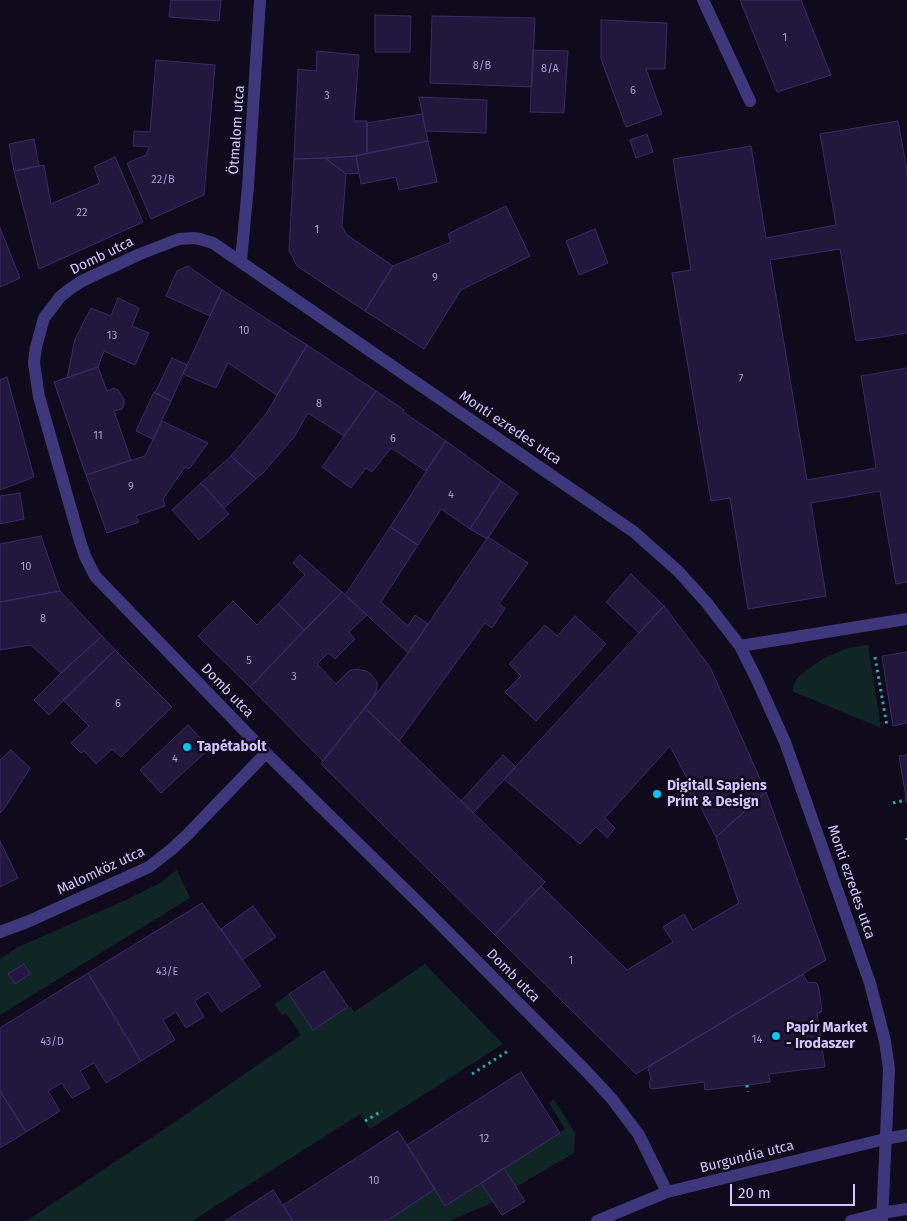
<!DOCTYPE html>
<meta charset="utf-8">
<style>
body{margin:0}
#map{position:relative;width:907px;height:1221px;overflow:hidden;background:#0f0b1c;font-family:"Fira Sans",sans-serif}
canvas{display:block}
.scale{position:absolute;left:730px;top:1184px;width:125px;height:22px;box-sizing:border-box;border:2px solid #d1c7fe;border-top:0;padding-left:6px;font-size:15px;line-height:18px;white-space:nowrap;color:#d1c7fe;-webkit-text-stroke:4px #0f0b1c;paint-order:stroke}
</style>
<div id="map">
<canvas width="907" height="1221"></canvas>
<div class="scale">20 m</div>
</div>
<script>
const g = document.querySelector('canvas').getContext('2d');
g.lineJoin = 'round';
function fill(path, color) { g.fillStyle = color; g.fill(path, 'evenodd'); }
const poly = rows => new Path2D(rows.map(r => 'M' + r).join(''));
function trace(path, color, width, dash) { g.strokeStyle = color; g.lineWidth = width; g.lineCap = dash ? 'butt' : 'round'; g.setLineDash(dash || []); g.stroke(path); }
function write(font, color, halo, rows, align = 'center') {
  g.font = font + ' "Fira Sans",sans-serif'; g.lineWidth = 5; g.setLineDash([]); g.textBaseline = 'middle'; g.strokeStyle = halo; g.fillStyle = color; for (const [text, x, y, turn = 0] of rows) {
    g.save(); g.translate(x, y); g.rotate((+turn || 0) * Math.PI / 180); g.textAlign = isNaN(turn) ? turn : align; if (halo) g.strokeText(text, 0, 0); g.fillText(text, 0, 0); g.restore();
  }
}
fill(poly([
 [868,645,881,728,792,691,796,680,800,675,824,658,848,648],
 [177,870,190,898,0,1015,0,959,7,954,16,948,128,899,160,883],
 [425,964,503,1044,370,1129,360,1114,192,1221,26,1221,172,1124,301,1035,286,1013,282,1015,274,1004,289,994,313,1030,348,1007,350,1006,354,1012],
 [554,1099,575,1133,574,1153,516,1187,504,1168,565,1129,549,1103],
 [481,1183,494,1202,449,1221,386,1221,435,1189,445,1206]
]), '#0f2526');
const building = poly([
 [171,0,221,0,219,21,169,17,171,0],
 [740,0,801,0,831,75,777,92,740,0],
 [375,15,411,16,410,52,375,52,375,15],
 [432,16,535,18,532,87,430,83,432,16],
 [601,20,667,23,665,69,646,69,662,114,626,127,601,59,601,20],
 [533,50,568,51,564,113,530,112,533,50],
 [317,51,359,55,354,121,367,121,367,153,356,156,325,158,294,159,298,69,316,71,317,51],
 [156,60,215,65,204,195,151,219,127,163,146,155,149,147,133,146,134,131,150,132,156,60],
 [419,97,487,100,486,133,426,131,419,97],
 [422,114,428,141,367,153,367,123,422,114],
 [898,121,907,171,907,333,856,341,840,249,770,260,807,480,876,468,861,376,907,368,907,582,896,584,880,491,811,503,826,596,748,609,730,498,711,501,672,273,691,270,673,159,751,146,766,238,836,225,820,134,898,121],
 [647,134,653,152,636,158,630,140,647,134],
 [34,139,39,166,14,171,9,144,34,139],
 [428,141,437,182,399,190,396,177,361,184,356,156,428,141],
 [356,156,359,173,346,174,325,158,356,156],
 [115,157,143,222,39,269,14,171,44,165,51,204,100,183,94,167,115,157],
 [325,158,346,174,342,226,347,235,393,266,365,311,297,266,289,250,294,159,325,158],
 [506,206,530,256,461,290,424,349,365,311,393,266,451,242,448,234,506,206],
 [0,228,20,278,0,287,0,228],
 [595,229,608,263,579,275,566,241,595,229],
 [188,266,222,290,210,316,166,296,177,271,188,266],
 [222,290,307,345,277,395,228,363,216,388,183,374,222,290],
 [118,298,139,308,132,326,149,333,135,365,104,351,98,367,67,378,75,339,91,308,111,316,118,298],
 [307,345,376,391,344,436,308,413,294,437,263,473,256,479,231,456,266,414,307,345],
 [172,358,187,365,171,401,155,393,172,358],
 [98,367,107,391,114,388,118,390,124,399,124,405,122,409,114,411,131,460,86,475,54,382,98,367],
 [7,377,34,477,0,490,0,380,7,377],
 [376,391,404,410,403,412,446,441,426,471,391,448,372,472,366,468,351,488,322,467,376,391],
 [154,392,171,401,153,439,136,431,154,392],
 [162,421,208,443,189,469,185,467,163,499,165,506,136,516,139,522,107,533,86,475,145,456,162,421],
 [446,441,501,481,470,529,441,509,418,545,390,527,446,441],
 [231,456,256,479,224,508,201,483,231,456],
 [501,481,518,493,487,539,470,529,501,481],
 [201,483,229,514,199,540,172,510,201,483],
 [20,493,24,519,0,524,0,496,20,493],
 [390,527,418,545,381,602,408,626,415,615,428,624,408,653,345,595,390,527],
 [41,536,60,591,0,602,0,544,41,536],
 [488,537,528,563,499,604,505,608,492,628,485,623,399,741,365,708,408,653,488,537],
 [300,555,342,592,304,630,278,604,305,575,293,563,300,555],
 [631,574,664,606,639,633,606,602,631,574],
 [60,591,102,636,61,673,31,645,0,650,0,602,60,591],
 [342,592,367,615,349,632,355,639,335,659,328,653,317,664,336,684,349,671,356,669,366,671,370,673,375,679,377,682,377,689,373,697,323,761,250,687,342,592],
 [233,601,257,625,278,604,304,630,250,687,198,636,233,601],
 [664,606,710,667,766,792,716,837,694,794,682,800,676,788,689,782,670,746,605,818,615,828,607,838,596,827,580,844,504,779,664,606],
 [575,616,606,644,536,721,505,692,521,676,509,664,545,625,557,636,575,616],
 [102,636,115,650,49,715,34,700,61,673,102,636],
 [115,650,172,707,121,757,112,749,96,764,84,751,81,753,71,743,89,726,63,700,115,650],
 [907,652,907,723,893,726,882,656,907,652],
 [365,708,545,882,495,935,321,764,365,708],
 [188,725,210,748,161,793,140,770,188,725],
 [11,750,30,768,4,809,0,813,0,760,11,750],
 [503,755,516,767,473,813,461,801,503,755],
 [907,755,907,803,899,756,907,755],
 [766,792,826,960,636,1074,495,935,541,886,627,970,673,942,663,927,684,914,693,930,739,903,716,837,766,792],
 [0,841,18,878,0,887,0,841],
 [202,903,261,986,221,1012,208,992,195,1001,204,1017,186,1028,176,1012,163,1020,175,1040,141,1061,88,973,202,903],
 [253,906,276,937,242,960,221,929,253,906],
 [24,964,30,974,15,984,8,974,24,964],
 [324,971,348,1007,313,1030,289,994,324,971],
 [88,973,141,1061,106,1083,94,1063,80,1071,90,1088,72,1098,62,1083,48,1091,60,1111,26,1132,0,1091,0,1028,88,973],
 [803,974,808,983,815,982,818,985,822,1009,821,1012,817,1013,825,1067,769,1074,770,1082,747,1085,705,1090,704,1082,653,1089,650,1088,649,1082,651,1079,648,1067,803,974],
 [521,1072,560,1133,445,1206,407,1145,521,1072],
 [0,1091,26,1132,0,1148,0,1091],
 [398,1131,435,1189,387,1221,293,1221,283,1205,398,1131],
 [504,1168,525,1201,502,1215,481,1183,504,1168],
 [273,1190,293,1221,225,1221,273,1190]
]);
fill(building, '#22183d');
trace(building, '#3a2a68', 1);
trace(poly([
 [875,657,887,726],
 [893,803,906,800],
 [907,838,907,840],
 [472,1074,508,1051],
 [747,1085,748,1092],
 [365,1121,382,1111]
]), '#2eabac', 3, [2.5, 4]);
trace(poly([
 [703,0,750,101],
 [241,261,248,186,260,0],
 [740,646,907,619],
 [0,932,27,922,149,867,172,849,188,834,266,753],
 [667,1192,639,1135,612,1099,586,1071,429,913,266,753,95,576,85,556,80,541,39,397,34,363,36,347,44,318,60,297,70,289,82,281,140,254,179,239,194,238,200,239,213,243,634,532,678,571,706,602,740,646,757,680,785,742,870,983,885,1041,889,1069,882,1221],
 [597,1221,667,1192,885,1139,907,1135],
 [851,1221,882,1213,907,1209]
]), '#3e377b', 12);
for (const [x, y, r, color] of [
 [187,747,5,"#03c7ee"],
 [657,794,5,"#03c7ee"],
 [776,1036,5,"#03c7ee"]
]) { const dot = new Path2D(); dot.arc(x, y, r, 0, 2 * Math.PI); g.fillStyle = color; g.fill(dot); trace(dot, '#0f0b1c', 2); }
write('11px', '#a59bce', null, [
 ["1",785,38],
 ["8/B",482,66],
 ["8/A",550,69],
 ["6",633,91],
 ["3",327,96],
 ["22/B",163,180],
 ["22",82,213],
 ["1",317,230],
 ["9",435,278],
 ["10",244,331],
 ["13",112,336],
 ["7",741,379],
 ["8",319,404],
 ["11",98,436],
 ["6",393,439],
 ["9",131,487],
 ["4",451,495],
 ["10",26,567],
 ["8",43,619],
 ["5",249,661],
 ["3",294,677],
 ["6",118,704],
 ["4",175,759],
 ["1",571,961],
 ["43/E",167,972],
 ["14",757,1040],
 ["43/D",52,1042],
 ["12",484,1139],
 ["10",374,1181]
]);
write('14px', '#d1c7fe', '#0f0b1c', [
 ["Ötmalom utca",237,130,-86],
 ["Domb utca",102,256,-26],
 ["Monti ezredes utca",510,428,34],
 ["Domb utca",227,691,46],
 ["Malomköz utca",101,871,-25],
 ["Monti ezredes utca",851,882,71],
 ["Domb utca",513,976,45],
 ["Burgundia utca",747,1157,-14]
]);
write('bold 14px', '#d1c7fe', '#0f0b1c', [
 ["Tapétabolt",197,747],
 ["Digitall Sapiens",667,786],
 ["Print & Design",667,802],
 ["Papír Market",786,1028],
 ["- Irodaszer",786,1044]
], 'left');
</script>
